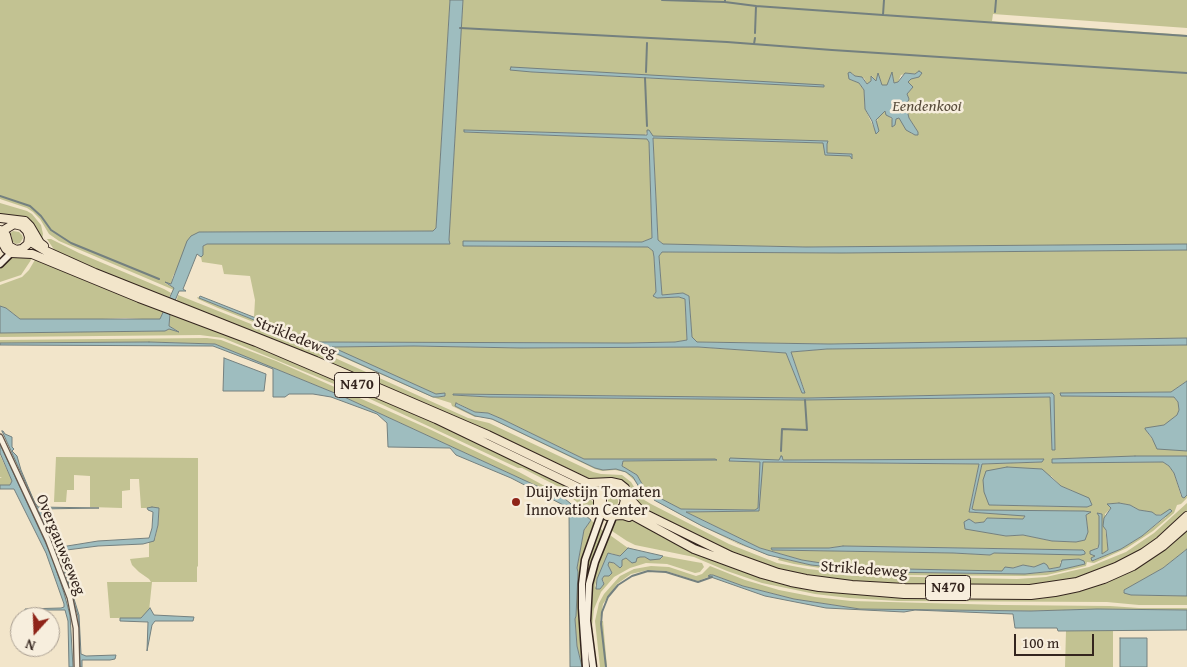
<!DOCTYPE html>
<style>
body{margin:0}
#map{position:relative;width:1187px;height:667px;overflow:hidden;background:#f2e5ca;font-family:"Gentium Book Plus",serif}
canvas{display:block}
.north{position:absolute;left:10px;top:607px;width:50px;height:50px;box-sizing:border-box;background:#f7eedd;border:1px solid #a99e91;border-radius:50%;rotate:200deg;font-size:14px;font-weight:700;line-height:20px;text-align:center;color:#34251e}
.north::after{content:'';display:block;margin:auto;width:18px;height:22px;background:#8f2418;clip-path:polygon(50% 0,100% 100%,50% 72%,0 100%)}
.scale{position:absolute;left:1014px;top:634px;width:80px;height:22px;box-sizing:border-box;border:2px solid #34251e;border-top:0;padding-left:6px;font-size:15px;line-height:18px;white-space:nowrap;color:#34251e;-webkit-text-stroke:4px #f7eedd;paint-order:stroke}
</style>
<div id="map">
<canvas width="1187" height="667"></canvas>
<div class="north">N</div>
<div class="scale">100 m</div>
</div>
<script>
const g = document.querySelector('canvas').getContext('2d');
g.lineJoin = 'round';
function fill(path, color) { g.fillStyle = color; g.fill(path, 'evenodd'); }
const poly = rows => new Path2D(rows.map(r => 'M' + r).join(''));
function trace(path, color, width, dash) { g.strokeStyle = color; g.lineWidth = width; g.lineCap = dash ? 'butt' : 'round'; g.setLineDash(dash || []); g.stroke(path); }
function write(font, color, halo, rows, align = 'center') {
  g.font = font + ' "Gentium Book Plus",serif'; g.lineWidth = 5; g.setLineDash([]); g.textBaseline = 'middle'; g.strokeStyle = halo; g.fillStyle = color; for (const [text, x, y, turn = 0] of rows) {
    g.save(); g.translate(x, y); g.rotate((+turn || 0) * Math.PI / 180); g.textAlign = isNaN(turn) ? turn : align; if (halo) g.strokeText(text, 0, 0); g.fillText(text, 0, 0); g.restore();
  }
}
fill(poly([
 [0,0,450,0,436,228,433,231,199,232,173,276,171,284,165,283,174,288,174,290,59,241,49,234,40,219,33,212,27,208,0,199],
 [463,0,1187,0,1187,28,993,14,992,21,1187,35,1187,244,806,247,663,244,658,240,653,138,824,143,825,155,852,154,827,153,827,143,828,141,652,136,648,130,645,135,465,130,465,132,647,139,649,142,652,238,642,242,464,241,463,246,648,247,653,251,654,257,657,298,679,297,685,299,687,340,675,342,628,343,317,342,254,317,255,300,250,276,224,274,222,265,202,262,201,257,203,255,203,246,207,244,450,244,449,240],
 [511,68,824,86,645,78,532,72],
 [919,71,919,77,911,79,908,82,913,87,907,94,909,99,906,106,909,118,918,132,918,135,912,134,904,125,901,119,897,118,892,120,885,111,878,117,875,130,865,109,864,90,859,83,849,79,852,73,855,76,864,78,867,84,870,83,872,76,876,81,878,74,882,85,887,85,892,73,894,83,898,82,901,75,909,73,916,74],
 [0,203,27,211,32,214,41,225,43,234,42,240,0,216],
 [13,231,19,232,22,235,23,238,20,243,16,244,12,241,12,236,9,234],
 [47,239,51,239,79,253,164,289,171,293,168,300,55,251],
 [1187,250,1187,338,830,344,697,342,692,337,689,296,683,293,662,295,659,256,662,252,842,253],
 [12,257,33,257,21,275,0,282,0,268,8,259],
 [36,258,86,281,165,311,160,319,158,320,125,318,81,320,20,319,6,308,0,306,0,285,22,277,29,270],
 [178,295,324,353,468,418,489,423,593,472,601,474,622,475,631,482,641,498,651,504,729,544,777,563,808,569,871,576,1017,579,1046,577,1089,567,1126,552,1154,533,1187,503,1187,515,1144,550,1087,577,1047,586,984,587,946,584,931,586,884,585,792,574,742,559,645,510,638,505,633,499,487,430,474,427,229,324,211,314,176,303],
 [197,297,352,360,433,397,438,397,445,396,445,394,436,394,331,347,414,346,521,348,698,347,786,353,802,393,805,392,791,352,827,349,1187,345,1187,381,1171,392,1060,394,1062,396,1174,397,1178,402,1179,410,1177,415,1167,424,1156,427,1147,432,1155,443,1187,451,1187,456,1052,459,1052,463,1163,462,1169,466,1174,473,1181,496,1184,498,1187,495,1187,498,1181,504,1177,505,1174,513,1153,531,1127,548,1094,563,1087,562,1086,566,1047,575,1024,576,898,575,833,570,794,564,778,560,779,558,738,544,690,520,654,500,655,495,651,492,648,496,644,494,634,480,625,472,615,470,602,471,595,469,493,420,484,417,475,417,452,406,451,403,432,397,342,357,218,308,198,299],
 [1052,393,1054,450,1052,449,1051,397,805,400,489,397,453,395,453,394,807,398],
 [457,403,475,412,488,413,502,419,584,459,716,459,623,461,622,466,637,475,645,489,649,493,647,496,642,492,633,477,626,472,616,469,603,470,595,468,492,419,475,416,455,406],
 [782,456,783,460,1043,459,1042,462,982,464,972,509,974,510,1084,511,1090,512,1086,515,1088,532,1084,540,1076,542,1052,541,1023,535,1006,536,975,530,969,519,975,523,984,522,987,518,1023,519,1025,515,969,512,979,464,762,462,759,511,686,512,760,548,802,560,834,565,905,569,1002,571,1023,565,1034,567,1047,565,1049,569,1060,567,1061,565,1060,562,1077,559,1085,564,1049,572,1025,574,879,572,811,565,768,555,735,542,654,500,656,496,681,509,755,510,758,509,760,462,729,461,779,460],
 [1051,476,1061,486,1073,491,1092,505,1087,507,989,505],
 [1119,503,1130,505,1139,510,1152,512,1155,515,1164,514,1166,517,1142,536,1121,549,1093,561,1095,556,1095,549,1099,546,1099,513,1102,514,1102,554,1108,550,1105,528,1105,514,1111,508,1108,504],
 [843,546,1082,550,1085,554,994,553,990,555,953,553,772,550,771,548,829,548],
 [170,314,248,341,265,351,281,357,296,361,369,392,509,457,588,497,594,503,597,511,597,519,559,487,522,468,518,468,368,398,223,338,200,335,0,337,0,333,165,331,169,329,180,332,169,326],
 [207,338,221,340,276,361,427,428,519,472,552,490,565,499,342,396,215,344,149,342,0,343,0,340],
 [0,455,12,481,10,485,0,485,0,478,2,477,0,477],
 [56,457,198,458,198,566,197,567,197,582,152,582,149,611,141,618,110,618,107,582,151,582,149,579,139,572,132,565,130,559,149,557,149,542,155,539,158,525,159,508,141,508,139,479,130,479,130,490,122,491,122,508,90,507,90,476,74,475,74,490,67,490,66,502,54,502],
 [608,494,614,494,618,497,618,503,616,506,611,506,608,504,608,499,605,498],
 [618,519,632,521,721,564,732,565,752,573,1029,599,1045,598,1059,593,1187,528,1187,549,1163,568,1123,591,1131,595,1187,596,1187,605,1139,605,1107,602,898,601,849,598,815,594,762,583,727,571,694,557,635,545,627,541,609,529],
 [591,520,595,524,591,537,579,623,585,667,582,667,577,646,575,619,576,616,578,572,577,568,584,530],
 [599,527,604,532,585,612,592,667,588,667,583,604,587,563],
 [607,533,628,548,620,556,610,553,597,579,595,586,597,589,600,589,604,582,602,579,604,576,612,573,608,565,609,562,611,562,621,567,622,560,626,558,631,562,636,562,637,557,640,557,661,559,663,556,696,562,702,563,704,567,700,572,695,573,667,564,646,563,630,568,614,577,601,592,594,609,592,627,597,667,594,667,589,631,591,585],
 [651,566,669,567,696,576,702,574,710,566,745,580,779,590,815,597,851,601,1002,605,1110,606,1139,608,1187,608,1187,610,1097,609,1031,611,860,609,794,599,743,586,713,575,698,581,666,571,648,570,631,574,617,584,603,604,600,621,603,621,607,667,600,667,595,621,599,603,604,594,620,576,634,569],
 [1110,630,1113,631,1113,667,1065,667,1066,631]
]), '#c2c292');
const water = poly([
 [450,0,463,0,449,240,450,244,207,244,203,246,203,255,201,257,197,254,183,289,186,291,179,291,170,313,169,326,179,332,169,329,165,331,0,333,0,306,6,308,20,319,160,319,174,288,165,282,171,284,187,241,191,236,199,232,433,231,436,228,450,0],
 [511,67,824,85,824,87,532,72,510,70,511,67],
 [919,71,922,73,919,77,911,79,908,82,913,87,907,94,909,99,906,106,909,118,918,132,918,135,915,135,906,130,899,118,896,119,895,125,892,127,892,118,886,115,885,111,876,120,879,131,876,134,872,121,865,109,864,90,859,83,849,79,848,73,850,72,855,76,862,77,867,84,871,81,871,76,876,81,878,73,882,85,887,85,892,72,894,83,898,82,905,73,915,74,919,71],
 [464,130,645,135,647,135,647,130,649,130,653,136,828,141,827,144,827,153,852,154,852,159,850,156,825,155,823,143,653,138,658,240,663,244,806,247,1187,244,1187,250,842,253,662,252,659,256,662,295,683,293,689,296,692,337,697,342,830,344,1187,338,1187,345,827,349,791,352,805,393,802,393,786,353,698,347,521,348,414,346,332,347,436,394,445,393,445,396,438,397,433,397,324,348,199,298,200,296,317,342,628,343,675,342,687,340,685,299,679,297,657,298,653,296,656,292,654,257,653,251,648,247,463,246,463,241,642,242,652,238,649,142,647,139,464,132,464,130],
 [149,342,215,344,342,396,565,499,591,520,584,530,577,568,578,572,576,616,575,619,577,646,582,667,570,667,569,508,511,478,456,455,450,448,388,447,387,423,377,414,331,397,313,394,289,394,285,397,273,397,273,369,213,346,0,345,0,343,149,342],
 [224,358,266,374,264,391,223,391,224,358],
 [1187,381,1187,451,1157,449,1152,438,1145,429,1145,428,1164,425,1177,415,1179,410,1178,402,1174,397,1061,396,1060,393,1171,392,1187,381],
 [1052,393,1054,395,1055,450,1052,450,1050,397,802,400,489,397,453,395,453,394,807,398,1052,393],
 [456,403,475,412,488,413,502,419,584,459,715,459,717,460,623,461,622,466,637,475,645,489,649,493,647,496,642,492,633,477,626,472,616,469,603,470,595,468,492,419,475,416,455,406,456,403],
 [2,431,3,431,5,434,12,437,12,447,14,449,12,451,17,456,21,470,34,501,38,507,99,508,40,509,50,532,52,534,48,532,2,431],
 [0,444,52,557,64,593,70,615,73,667,69,667,68,621,65,610,30,610,29,611,29,617,25,617,25,609,61,608,64,607,64,604,46,553,14,489,0,489,0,485,10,485,12,481,0,453,0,444],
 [781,456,782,456,783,460,1044,459,1042,462,982,464,972,509,975,510,1084,511,1091,512,1086,515,1088,532,1085,540,1076,542,1052,541,1023,535,1006,536,965,529,964,522,969,519,975,523,984,522,987,518,1023,519,1025,516,969,512,979,464,763,462,759,511,686,512,760,548,802,560,834,565,905,569,1002,571,1005,567,1013,568,1023,565,1034,567,1044,563,1047,565,1049,569,1060,567,1062,560,1079,559,1084,561,1085,564,1055,571,1025,574,879,572,811,565,768,555,746,546,702,526,654,500,656,496,681,509,755,510,758,508,760,462,729,461,730,458,779,460,781,456],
 [1135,456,1187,456,1187,495,1184,498,1182,497,1174,473,1169,466,1163,462,1052,463,1052,459,1135,456],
 [1007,467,1042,469,1061,486,1089,498,1092,505,1087,507,989,505,984,492,983,480,986,471,1007,467],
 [1119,503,1130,505,1139,510,1152,512,1156,515,1161,515,1170,509,1172,511,1142,536,1121,549,1092,561,1091,558,1095,556,1090,554,1090,551,1098,548,1099,544,1099,516,1097,513,1102,514,1102,554,1108,550,1106,530,1103,526,1104,518,1111,508,1107,504,1119,503],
 [152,507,159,508,158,525,154,541,143,544,98,546,59,551,79,615,81,654,86,656,116,655,115,659,110,660,82,660,82,667,80,667,78,616,62,564,54,545,55,540,58,538,55,544,57,546,61,547,98,541,149,538,152,528,153,512,148,510,147,508,152,507],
 [843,546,1083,550,1085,552,1085,554,1081,555,994,553,990,555,953,553,772,550,771,548,829,548,843,546],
 [628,548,663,556,660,559,650,560,645,557,640,557,637,558,636,562,632,563,626,558,622,560,622,566,620,568,614,563,609,562,608,565,612,573,609,576,604,576,602,579,604,584,600,589,596,589,597,579,608,553,620,556,628,548],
 [1187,549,1187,596,1131,595,1124,593,1124,590,1163,568,1187,549],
 [710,575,713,575,743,586,794,599,860,609,1031,611,1097,609,1187,610,1187,630,1058,631,1057,628,1015,628,1013,614,915,610,904,612,826,608,765,596,708,576,710,575],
 [150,608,154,615,194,617,193,621,155,621,152,625,147,651,148,622,120,621,120,618,141,618,150,608],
 [1120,638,1147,638,1147,667,1120,667,1120,638]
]);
fill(water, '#9ebdbf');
trace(water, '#74807f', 1);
trace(poly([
 [662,0,725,2,725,0],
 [725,2,756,6,755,33],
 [756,6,883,15,884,0],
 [995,12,996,0],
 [883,15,1187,36],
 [460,28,727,42,832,50,1187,73],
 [754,44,755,38],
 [646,72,647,43],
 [645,78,647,126],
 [0,196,30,206,41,216,51,230,71,243,159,279],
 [781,451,782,429,807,430,805,400],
 [606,667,601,624,602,612,608,597,618,585,632,576,648,571,666,572,698,582,712,577]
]), '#74807f', 2);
const minor = poly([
 [0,437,48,540,70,598,76,628,77,667]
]);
const secondary = poly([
 [0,264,11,253],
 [586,667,582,608,582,584,585,560,602,512],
 [593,667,587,621,589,584,595,562,613,517]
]);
const primary = poly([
 [0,218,25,221,30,226,40,243,44,246],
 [0,230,3,232,6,235,9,246,16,250,22,249,28,244,29,237,27,231,22,226,14,224,4,230,2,234,2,242,6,249,11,253,32,254,139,298,256,342,436,419,598,497],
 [29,241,46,251,95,273,316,361,488,435,588,483,601,492],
 [589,483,611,482,620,484,625,488,631,500,640,510],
 [598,497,602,499,602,505,606,510,611,512,618,511,623,507,625,500,619,490,613,487,604,489,598,497,598,506,602,512,607,516,623,515,629,517],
 [625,504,731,556,778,573,806,579,852,585,905,588,1030,589,1077,582,1116,567,1143,553,1160,541,1187,516],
 [621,509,694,549,762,574,791,582,819,587,904,594,1031,595,1055,592,1079,587,1104,579,1133,566,1163,546,1187,525]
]);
trace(minor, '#645549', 7);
trace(secondary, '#34251e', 9);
trace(primary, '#34251e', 10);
trace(minor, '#f7eedd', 4.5);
trace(secondary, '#f7eedd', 6);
trace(primary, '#f2e5ca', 8);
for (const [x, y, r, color] of [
 [516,502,5,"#8f2418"]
]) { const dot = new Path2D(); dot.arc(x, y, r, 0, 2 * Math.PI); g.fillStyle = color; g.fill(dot); trace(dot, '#f7eedd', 2); }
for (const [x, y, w] of [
 [357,385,45],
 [948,588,45]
]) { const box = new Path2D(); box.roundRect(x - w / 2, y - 12.5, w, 25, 4); g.fillStyle = '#f7eedd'; g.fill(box); trace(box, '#34251e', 1); }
write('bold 15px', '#34251e', null, [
 ["N470",357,385],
 ["N470",948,588]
]);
write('italic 16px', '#584c3b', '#f7eedd', [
 ["Eendenkooi",927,107]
]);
write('16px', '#34251e', '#f7eedd', [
 ["Strikledeweg",295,338,22],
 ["Overgauwseweg",60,545,68],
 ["Strikledeweg",864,570,4]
]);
write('16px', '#34251e', '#f7eedd', [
 ["Duijvestijn Tomaten",526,493],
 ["Innovation Center",526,511]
], 'left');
</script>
